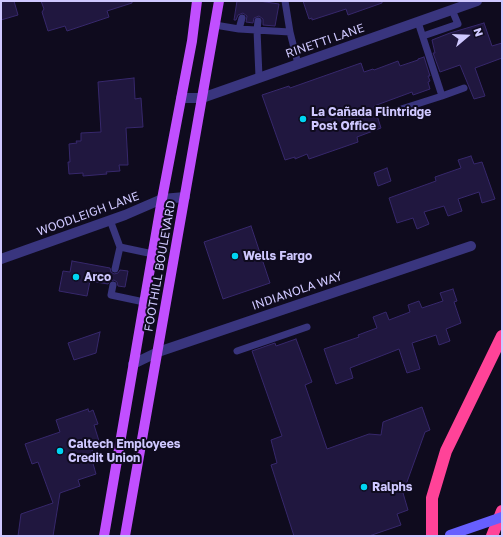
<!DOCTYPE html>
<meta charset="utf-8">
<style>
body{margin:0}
#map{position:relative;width:503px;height:537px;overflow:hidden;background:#0f0b1e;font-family:"Golos Text",sans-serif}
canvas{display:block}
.frame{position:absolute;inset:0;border:2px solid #cfc8ff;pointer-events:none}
.north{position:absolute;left:447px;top:16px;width:40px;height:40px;-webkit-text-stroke:3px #0f0b1e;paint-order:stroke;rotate:71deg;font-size:11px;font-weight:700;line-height:16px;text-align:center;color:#cfc8ff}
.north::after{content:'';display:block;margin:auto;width:14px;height:18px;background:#cfc8ff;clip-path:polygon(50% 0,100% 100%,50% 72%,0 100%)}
</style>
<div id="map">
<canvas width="503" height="537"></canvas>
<div class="frame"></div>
<div class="north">N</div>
</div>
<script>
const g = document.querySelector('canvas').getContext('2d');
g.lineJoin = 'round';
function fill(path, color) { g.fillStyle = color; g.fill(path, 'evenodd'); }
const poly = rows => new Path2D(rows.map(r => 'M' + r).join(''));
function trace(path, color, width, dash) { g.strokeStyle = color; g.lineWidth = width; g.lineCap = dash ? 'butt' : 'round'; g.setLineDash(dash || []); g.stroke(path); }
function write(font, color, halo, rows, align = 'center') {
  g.font = font + ' "Golos Text",sans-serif'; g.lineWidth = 4; g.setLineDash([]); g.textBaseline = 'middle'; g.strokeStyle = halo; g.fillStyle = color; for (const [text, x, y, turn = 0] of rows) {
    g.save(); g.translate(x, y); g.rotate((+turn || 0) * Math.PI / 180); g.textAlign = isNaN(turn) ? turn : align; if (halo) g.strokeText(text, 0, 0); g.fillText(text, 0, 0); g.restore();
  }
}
const building = poly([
 [1,1,14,1,18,15,1,20,1,1],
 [41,1,132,1,132,3,107,11,109,17,67,31,65,26,48,31,42,12,44,9,41,1],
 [237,1,259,1,279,4,275,26,263,25,263,19,259,16,254,18,253,23,246,22,247,16,243,13,238,15,236,20,234,20,237,1],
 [303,1,382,1,382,3,348,15,346,9,312,20,312,18,309,19,303,1],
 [484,23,492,46,502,43,502,58,475,68,485,96,474,99,460,65,440,72,433,53,435,53,432,40,450,33,484,23],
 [424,57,430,76,428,76,430,81,428,82,430,89,413,95,412,92,374,106,381,128,357,137,358,142,309,159,307,154,295,159,295,157,285,160,262,95,289,86,290,88,361,63,364,72,373,69,374,70,398,61,400,66,418,60,418,59,424,57],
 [134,78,135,99,141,98,143,127,126,128,128,165,119,165,120,171,106,172,107,174,83,176,83,173,69,174,68,162,70,162,69,144,77,143,76,141,81,141,81,133,101,132,98,82,134,78],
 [471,156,474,164,482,162,495,199,482,203,479,192,458,199,462,211,448,216,444,206,424,212,429,224,417,229,413,218,397,223,389,198,436,181,435,177,461,168,458,160,471,156],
 [387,168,391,181,378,186,374,173,387,168],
 [251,226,270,283,223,299,204,242,251,226],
 [72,261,110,268,111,272,114,274,118,273,120,270,128,271,125,287,118,286,117,282,114,280,110,281,108,284,90,281,87,296,59,291,63,271,70,272,72,261],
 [453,289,457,301,454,302,461,323,446,329,450,341,439,345,436,335,412,343,420,369,407,373,399,349,350,368,353,378,336,384,324,349,359,337,358,335,377,328,373,317,386,312,389,320,410,312,408,305,419,301,422,308,443,301,440,293,453,289],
 [100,332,96,353,74,360,68,343,100,332],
 [296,339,312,382,305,385,327,449,369,434,381,435,383,422,422,407,430,430,425,432,403,493,408,510,397,514,401,525,369,536,294,536,271,465,277,463,271,440,282,436,252,351,275,343,276,346,296,339],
 [88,409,89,412,93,410,98,424,94,425,99,441,90,444,95,458,92,460,96,474,78,480,80,486,60,493,53,536,18,536,21,514,53,503,38,462,32,464,25,444,60,432,56,420,88,409]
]);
fill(building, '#20173f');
trace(building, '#37286c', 1);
trace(poly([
 [285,1,290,32,298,64],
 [258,21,257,30,259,77],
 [215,25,239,29,290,32],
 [239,29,242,18],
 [423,36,458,24,452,10],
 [442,96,464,88],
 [395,111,442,96,418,22],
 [110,220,120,247],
 [115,269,120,247,153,254],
 [113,285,111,295,144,302],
 [237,351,307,327]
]), '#39357e', 7);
trace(poly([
 [181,98,202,98,477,1],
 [1,259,125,215,162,199,185,197],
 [133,364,158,352,471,246]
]), '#39357e', 10);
trace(poly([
 [104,536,162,199,192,41,197,1],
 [125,536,219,1]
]), '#c14fff', 10);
trace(poly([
 [432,536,432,498,446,451,502,336],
 [492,536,502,511]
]), '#ff4398', 12);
trace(poly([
 [450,535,502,517]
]), '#675fff', 10);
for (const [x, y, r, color] of [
 [303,119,4,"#00d5f3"],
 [235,256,4,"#00d5f3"],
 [76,277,4,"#00d5f3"],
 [60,451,4,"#00d5f3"],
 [364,487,4,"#00d5f3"]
]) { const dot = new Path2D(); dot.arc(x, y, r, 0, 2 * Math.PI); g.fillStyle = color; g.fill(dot); trace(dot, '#0f0b1e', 1.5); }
write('12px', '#cfc8ff', '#0f0b1e', [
 ["RINETTI LANE",325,41,-19],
 ["WOODLEIGH LANE",88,214,-20],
 ["FOOTHILL BOULEVARD",160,266,-80],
 ["INDIANOLA WAY",297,291,-19]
]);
write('bold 12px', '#cfc8ff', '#0f0b1e', [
 ["La Cañada Flintridge",311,112],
 ["Post Office",311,126],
 ["Wells Fargo",243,256],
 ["Arco",84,277],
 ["Caltech Employees",68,444],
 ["Credit Union",68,458],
 ["Ralphs",372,487]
], 'left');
</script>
